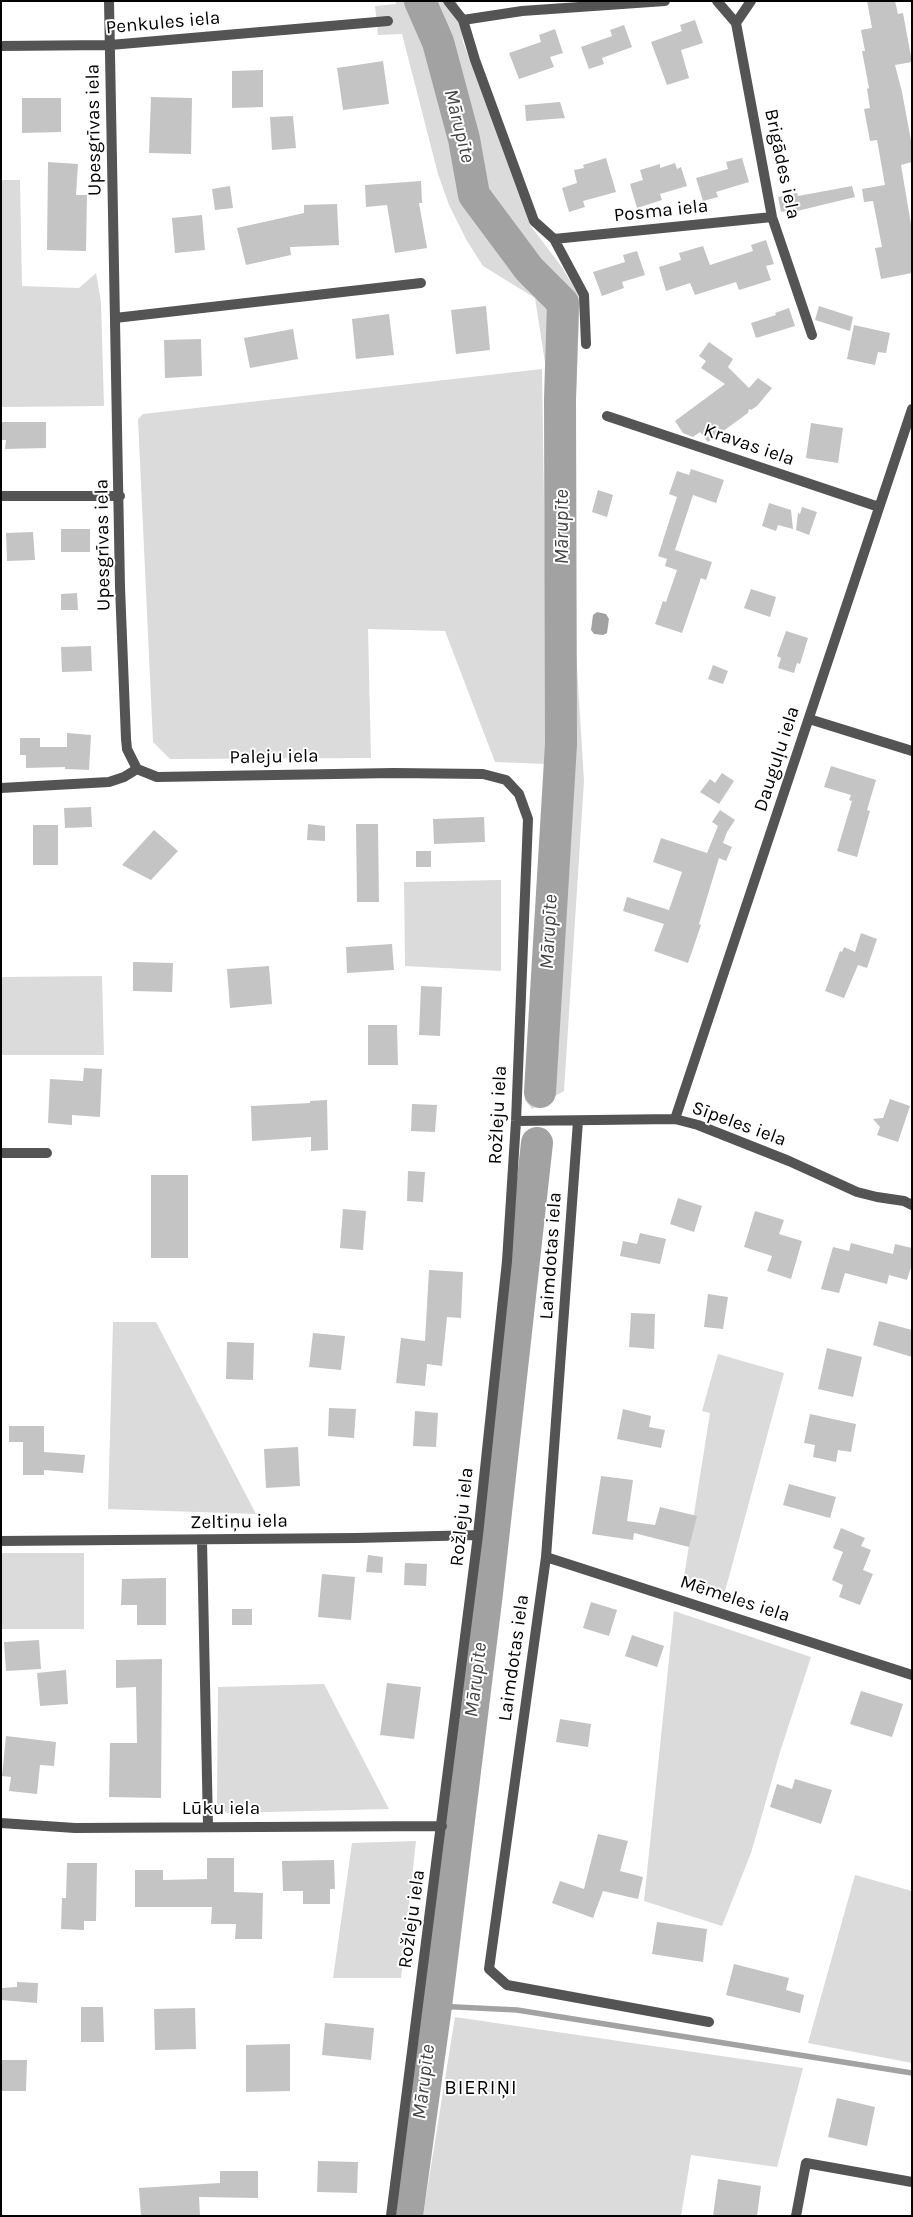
<!DOCTYPE html>
<meta charset="utf-8">
<style>
body{margin:0}
#map{position:relative;width:913px;height:2217px;overflow:hidden;background:#fff;font-family:Karla,sans-serif}
canvas{display:block}
.frame{position:absolute;inset:0;border:2px solid #000;pointer-events:none}
</style>
<div id="map">
<canvas width="913" height="2217"></canvas>
<div class="frame"></div>
</div>
<script>
const g = document.querySelector('canvas').getContext('2d');
g.lineJoin = 'round';
function fill(path, color) { g.fillStyle = color; g.fill(path, 'evenodd'); }
const poly = rows => new Path2D(rows.map(r => 'M' + r).join(''));
function trace(path, color, width, dash) { g.strokeStyle = color; g.lineWidth = width; g.lineCap = dash ? 'butt' : 'round'; g.setLineDash(dash || []); g.stroke(path); }
function write(font, color, halo, rows, align = 'center') {
  g.font = font + ' Karla,sans-serif'; g.lineWidth = 4; g.setLineDash([]); g.textBaseline = 'middle'; g.strokeStyle = halo; g.fillStyle = color; for (const [text, x, y, turn = 0] of rows) {
    g.save(); g.translate(x, y); g.rotate((+turn || 0) * Math.PI / 180); g.textAlign = isNaN(turn) ? turn : align; if (halo) g.strokeText(text, 0, 0); g.fillText(text, 0, 0); g.restore();
  }
}
fill(poly([
 [396,1,457,1,463,42,530,225,561,266,580,297,574,447,570,486,575,511,575,635,584,781,564,1091,532,1109,525,1100,547,764,495,762,445,631,368,629,371,758,170,759,153,742,138,419,143,414,542,369,546,638,546,369,535,298,483,266,467,241,449,205,438,174,402,34,378,35,375,6,396,4],
 [1,180,20,180,22,286,79,288,96,273,101,302,104,406,1,407],
 [501,880,501,971,405,966,404,882],
 [1,933,2,977,102,976,104,1055,1,1055],
 [113,1322,156,1322,256,1514,108,1509],
 [718,1354,784,1373,724,1595,683,1583,710,1413,702,1411],
 [1,1553,84,1553,84,1629,1,1629],
 [674,1611,811,1657,780,1752,751,1853,722,1926,644,1901],
 [324,1684,389,1809,227,1813,217,1804,218,1687],
 [416,1841,401,1978,333,1978,352,1843],
 [855,1875,912,1891,912,2063,808,2043],
 [455,2017,803,2068,777,2167,691,2155,681,2216,423,2216]
]), '#dbdbdb');
fill(poly([
 [597,612,606,614,609,619,607,633,603,635,594,634,591,630,593,615]
]), '#a2a2a2');
trace(poly([
 [436,2006,517,2010,912,2073]
]), '#a2a2a2', 5.5);
trace(poly([
 [420,1,438,42,464,139,474,195,529,269,563,303,560,399,561,744,540,1092],
 [407,2216,436,2006,487,1593,537,1143]
]), '#a2a2a2', 32);
fill(poly([
 [867,1,895,1,898,14,903,13,912,62,895,65,902,92,912,146,912,162,901,165,912,230,912,273,881,279,875,248,882,247,873,201,864,202,862,189,885,185,877,140,870,141,864,109,870,108,867,89,869,88,862,51,865,51,861,30,872,28],
 [695,20,703,43,681,50,689,78,667,85,651,42,682,31,680,25],
 [624,25,632,47,602,58,604,64,589,69,581,47,612,36,610,30],
 [555,29,563,53,550,57,554,67,519,79,509,53,541,42,539,35],
 [383,61,389,104,343,110,337,68],
 [263,70,263,107,232,108,232,71],
 [151,97,192,98,191,154,149,153],
 [22,98,61,98,61,132,22,133],
 [560,102,565,118,526,121,525,105],
 [293,116,296,148,272,150,270,117],
 [606,158,616,192,583,201,585,207,569,212,562,188,577,183,574,170,584,168,583,165],
 [742,158,749,182,716,192,718,197,703,201,696,178,728,169,726,162],
 [48,162,78,164,76,195,87,195,86,251,47,250],
 [675,163,677,169,681,167,687,186,660,194,662,200,637,208,630,184,643,180,640,170,660,164,660,168],
 [421,181,422,203,419,203,427,248,395,253,387,205,366,207,365,185],
 [230,186,233,208,215,210,212,189],
 [852,186,855,197,797,211,797,209,781,212,778,197,797,193,798,196],
 [337,204,339,245,290,247,291,255,246,265,237,228,304,213,304,205],
 [202,215,205,250,175,253,172,218],
 [766,240,774,264,766,266,771,280,739,290,736,282,695,295,690,283,666,291,659,267,681,260,679,253,703,246,710,265,753,251,751,245],
 [637,251,645,275,622,282,624,288,602,296,593,272,625,262,623,255],
 [486,306,490,350,456,354,451,310],
 [819,306,853,317,850,331,815,320],
 [789,308,795,326,756,338,751,323,776,315,775,313],
 [389,314,394,355,356,359,352,319],
 [854,325,890,333,886,353,878,352,875,365,847,359],
 [293,329,298,359,250,368,244,338],
 [201,339,202,376,165,378,164,340],
 [709,342,733,359,728,367,749,388,758,378,772,388,757,406,751,410,749,409,748,413,708,442,700,432,693,437,683,433,675,421,725,384,701,368,706,361,699,356],
 [1,422,46,422,46,448,5,449,6,440,1,440],
 [811,423,843,428,838,463,806,458],
 [691,469,724,480,716,503,693,495,675,550,712,562,706,580,701,578,682,633,655,624,663,601,666,602,677,570,665,566,667,559,658,556,677,497,669,494,677,471,689,475],
 [598,490,613,495,607,517,592,512],
 [769,503,791,510,793,529,778,525,776,531,762,526],
 [802,507,817,512,809,535,796,530,798,513,800,514],
 [61,529,90,529,90,552,61,552],
 [33,532,35,560,7,561,6,533],
 [751,589,776,597,770,617,744,608],
 [77,593,78,610,61,610,61,594],
 [786,631,808,638,800,664,797,663,794,673,778,668,781,658,777,656],
 [91,646,92,671,62,672,61,647],
 [713,665,728,671,723,684,708,679],
 [67,733,91,735,89,770,65,769,65,767,26,768,26,755,20,755,20,738,40,738,40,747,67,747],
 [831,766,876,780,867,810,870,811,857,857,837,851,852,801,849,800,851,795,824,787],
 [722,773,734,781,719,804,700,792,710,779,715,783],
 [91,807,92,827,65,828,64,808],
 [720,810,735,820,727,832,723,843,732,847,726,861,719,858,699,924,701,925,688,963,654,951,664,924,623,911,627,897,669,910,682,872,653,862,661,838,707,853,718,826,712,822],
 [484,817,485,842,434,844,433,819],
 [308,824,325,826,325,841,307,840],
 [356,824,378,824,379,902,357,902],
 [33,825,58,825,58,865,33,865],
 [154,830,178,851,151,880,122,865],
 [416,851,431,851,431,867,416,867],
 [861,933,877,939,867,968,858,965,844,998,825,991,840,951,842,952,844,947,855,952],
 [392,944,394,970,347,973,346,947],
 [133,962,173,963,172,992,133,991],
 [269,966,272,1004,230,1008,227,969],
 [421,986,442,987,440,1036,419,1035],
 [368,1025,397,1025,398,1065,368,1065],
 [84,1068,102,1069,100,1117,72,1115,72,1125,48,1123,50,1079,83,1081],
 [890,1099,910,1106,898,1142,877,1135,880,1127,873,1119,883,1118],
 [327,1100,328,1150,311,1151,311,1137,252,1141,251,1106,310,1103,310,1101],
 [412,1104,437,1105,435,1132,411,1131],
 [408,1171,425,1172,423,1202,407,1201],
 [151,1175,188,1175,188,1258,151,1258],
 [678,1198,702,1206,694,1232,670,1224],
 [343,1209,366,1211,363,1250,340,1248],
 [755,1211,784,1220,779,1234,802,1241,791,1279,767,1271,772,1256,744,1247],
 [640,1233,666,1239,660,1264,620,1256,623,1241,637,1244],
 [851,1243,893,1254,895,1244,912,1248,912,1264,907,1280,889,1275,887,1284,845,1273,839,1293,821,1289,833,1247,849,1251],
 [429,1270,463,1272,461,1318,447,1317,442,1366,427,1364,425,1386,396,1383,401,1338,425,1341],
 [708,1294,728,1297,723,1329,704,1327],
 [631,1313,655,1314,654,1349,629,1347],
 [879,1321,912,1330,912,1357,873,1345],
 [313,1333,345,1336,341,1370,309,1367],
 [227,1342,254,1343,253,1380,226,1379],
 [827,1348,862,1357,853,1397,818,1389],
 [329,1408,356,1409,354,1438,328,1436],
 [623,1409,651,1416,649,1427,665,1430,661,1448,617,1439],
 [415,1411,438,1413,436,1447,413,1446],
 [810,1414,856,1424,851,1452,838,1450,836,1462,813,1457,815,1445,804,1443],
 [9,1426,44,1426,44,1452,85,1455,83,1473,44,1470,44,1475,23,1475,23,1442,9,1442],
 [298,1447,300,1486,266,1488,264,1449],
 [601,1476,633,1480,627,1521,655,1525,660,1507,697,1516,689,1547,634,1533,633,1540,592,1534],
 [789,1484,836,1497,830,1518,783,1505],
 [841,1528,865,1538,861,1546,871,1550,863,1570,873,1574,860,1605,839,1597,843,1585,832,1580,843,1552,833,1548],
 [368,1555,383,1557,382,1573,366,1572],
 [405,1563,427,1564,426,1586,404,1585],
 [322,1574,355,1577,351,1620,318,1617],
 [166,1578,166,1625,137,1625,137,1605,121,1605,122,1579],
 [591,1602,617,1610,609,1636,583,1628],
 [232,1609,252,1609,252,1625,232,1625],
 [632,1635,664,1646,657,1667,625,1656],
 [39,1640,41,1669,6,1671,4,1642],
 [162,1659,161,1798,109,1797,110,1743,137,1743,136,1687,116,1688,116,1660],
 [66,1670,68,1704,40,1706,37,1673],
 [387,1683,421,1687,414,1739,380,1735],
 [861,1691,903,1704,892,1737,850,1724],
 [560,1719,591,1724,588,1747,556,1742],
 [6,1736,56,1742,54,1766,40,1765,37,1794,9,1791,11,1777,2,1776],
 [795,1779,832,1790,821,1824,770,1807,777,1784,792,1789],
 [598,1834,628,1841,620,1871,643,1877,638,1899,603,1891,593,1918,552,1903,560,1881,584,1889],
 [207,1858,234,1858,234,1892,263,1893,262,1939,235,1939,236,1924,211,1924,212,1907,135,1907,135,1870,163,1870,163,1880,207,1879],
 [334,1860,335,1889,330,1889,330,1904,303,1904,303,1891,283,1891,282,1861],
 [67,1863,97,1863,96,1921,84,1921,84,1930,61,1929,62,1898,66,1898],
 [657,1922,707,1929,703,1962,652,1954],
 [734,1964,789,1978,786,1990,804,1995,800,2013,726,1995],
 [17,1982,38,1983,37,2003,1,2000,1,1988,17,1987],
 [81,2007,103,2007,104,2042,81,2042],
 [195,2008,196,2049,155,2050,154,2009],
 [325,2023,374,2028,371,2060,322,2055],
 [290,2044,290,2091,246,2092,246,2045],
 [1,2060,27,2060,26,2091,1,2091],
 [837,2098,875,2107,867,2146,828,2137],
 [318,2161,358,2162,357,2193,317,2192],
 [220,2171,258,2171,258,2198,199,2197,200,2216,141,2216,139,2188,220,2183],
 [718,2179,761,2186,757,2216,713,2216]
]), '#c4c4c4');
trace(poly([
 [109,1,120,587,126,739,127,749,137,769],
 [448,1,463,20,475,60,534,221,554,239,584,295,586,344],
 [717,1,736,23],
 [751,1,736,23,772,217,812,335],
 [463,20,522,11,665,1],
 [1,46,110,45,388,21],
 [554,239,772,217],
 [115,318,421,283],
 [607,416,879,507],
 [1,496,120,496],
 [809,719,912,751],
 [137,769,157,777,394,773,483,774,506,780,519,794,528,819,516,1121,507,1261,478,1535,391,2216],
 [1,788,109,782,124,777,137,769],
 [675,1119,912,409],
 [516,1121,675,1119,698,1125,789,1161,857,1192,877,1197,904,1201,912,1205],
 [578,1121,546,1557,489,1969,507,1985,709,2022],
 [1,1153,47,1153],
 [202,1540,208,1826],
 [1,1541,356,1538,478,1535],
 [546,1557,912,1675],
 [1,1823,75,1828,442,1826],
 [796,2216,806,2163,912,2182]
]), '#545454', 10);
write('19px', '#000', '#fff', [
 ["Penkules iela",163,23,-5],
 ["Upesgrīvas iela",94,130,-91],
 ["Brigādes iela",782,164,78],
 ["Posma iela",661,211,-6],
 ["Kravas iela",749,445,19],
 ["Upesgrīvas iela",103,545,-91],
 ["Paleju iela",274,757,-1],
 ["Dauguļu iela",777,759,-72],
 ["Rožleju iela",498,1115,-87],
 ["Sīpeles iela",739,1124,20],
 ["Laimdotas iela",551,1256,-86],
 ["Rožleju iela",462,1517,-84],
 ["Zeltiņu iela",239,1522,-1],
 ["Mēmeles iela",735,1599,18],
 ["Laimdotas iela",514,1658,-82],
 ["Lūku iela",221,1809],
 ["Rožleju iela",412,1919,-82]
]);
write('italic 20px', '#434343', '#fff', [
 ["Mārupīte",459,126,76],
 ["Mārupīte",562,527,-90],
 ["Mārupīte",549,932,-87],
 ["Mārupīte",476,1680,-83],
 ["Mārupīte",424,2082,-83]
]);
g.letterSpacing = '1px';
write('20px', '#000', '#fff', [
 ["BIERIŅI",481,2088]
]);
g.letterSpacing = '0px';
</script>
